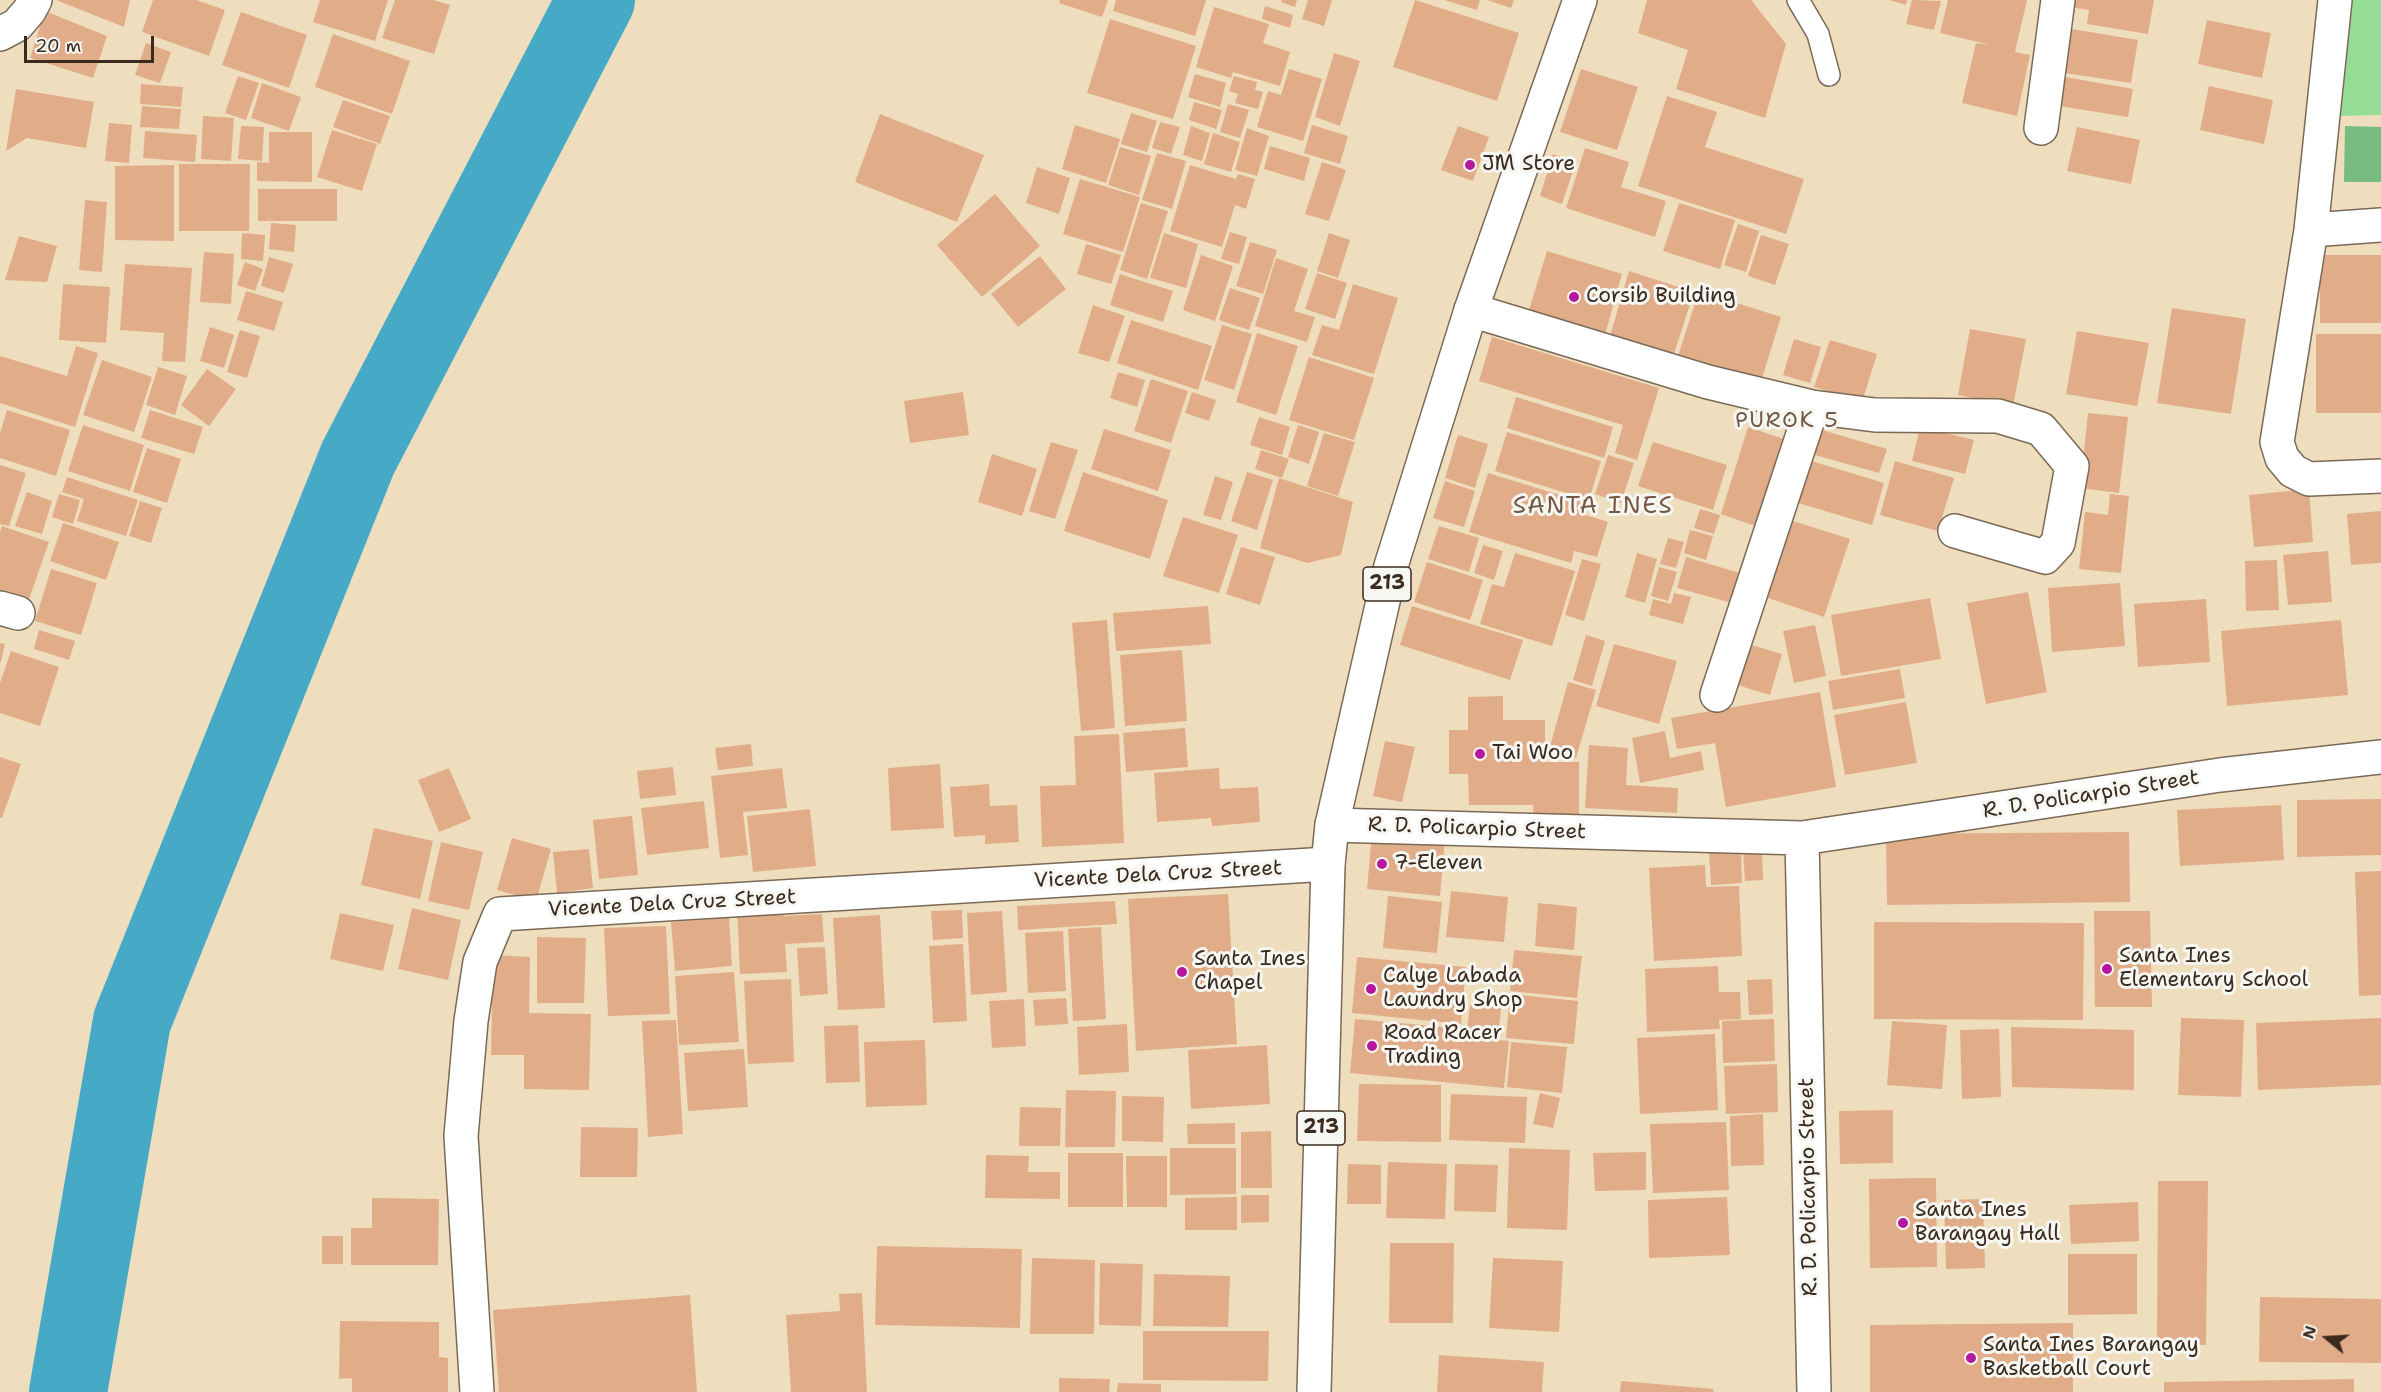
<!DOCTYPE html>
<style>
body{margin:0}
#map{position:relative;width:2381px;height:1392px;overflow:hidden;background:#efdebe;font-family:"Shantell Sans",sans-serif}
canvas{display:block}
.north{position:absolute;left:2297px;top:1308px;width:60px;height:60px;-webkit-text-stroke:4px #f6f6f2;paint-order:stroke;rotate:288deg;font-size:16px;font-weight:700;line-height:24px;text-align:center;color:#3b2a1e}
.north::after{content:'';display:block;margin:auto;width:21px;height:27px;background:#3b2a1e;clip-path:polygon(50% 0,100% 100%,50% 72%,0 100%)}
.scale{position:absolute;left:24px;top:36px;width:130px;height:27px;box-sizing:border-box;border:3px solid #3b2a1e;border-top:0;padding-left:8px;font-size:18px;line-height:21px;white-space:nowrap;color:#3b2a1e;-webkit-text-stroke:4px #f6f6f2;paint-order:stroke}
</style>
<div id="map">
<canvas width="2381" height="1392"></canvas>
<div class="north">N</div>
<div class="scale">20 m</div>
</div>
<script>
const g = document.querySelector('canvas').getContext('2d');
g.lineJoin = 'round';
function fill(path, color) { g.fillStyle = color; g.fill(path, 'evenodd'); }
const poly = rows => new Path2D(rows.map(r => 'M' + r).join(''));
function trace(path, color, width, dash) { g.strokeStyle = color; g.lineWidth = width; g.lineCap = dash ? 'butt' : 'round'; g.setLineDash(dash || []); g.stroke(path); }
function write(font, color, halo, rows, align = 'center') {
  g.font = font + ' "Shantell Sans",sans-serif'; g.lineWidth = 6; g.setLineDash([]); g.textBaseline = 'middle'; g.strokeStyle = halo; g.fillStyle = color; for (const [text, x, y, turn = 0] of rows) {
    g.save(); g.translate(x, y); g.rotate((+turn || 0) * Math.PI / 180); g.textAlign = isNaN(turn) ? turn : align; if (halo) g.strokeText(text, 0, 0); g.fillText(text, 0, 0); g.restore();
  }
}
fill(poly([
 [2344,0,2381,0,2381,115,2332,116]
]), '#95dc96');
fill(poly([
 [2345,126,2381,127,2381,182,2344,182]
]), '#78bc7f');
trace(poly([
 [68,1392,132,1021,358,458,596,0]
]), '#46aac6', 78);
fill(poly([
 [56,0,130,0,124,27],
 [153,0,196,0,225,10,209,56,142,32],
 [320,0,388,0,375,41,313,22],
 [395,0,433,0,450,5,434,54,382,38],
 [1060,0,1108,0,1102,17,1059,3],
 [1116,0,1206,0,1195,36,1113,11],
 [1282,0,1297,0,1295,7,1281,2],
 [1308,0,1332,0,1324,26,1302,19],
 [1415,0,1519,33,1497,101,1393,67],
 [1444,0,1480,0,1477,10],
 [1487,0,1514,0,1511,8],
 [1647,0,1751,0,1786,44,1765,118,1676,89,1688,50,1638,33],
 [1889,0,1907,0,1906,5],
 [1912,0,1941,1,1934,30,1906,24],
 [1948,0,2027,0,2015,52,2030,55,2017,116,1962,103,1976,43,1991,45,1940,33],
 [2071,0,2154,0,2148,34,2087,24,2089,10,2069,7],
 [1265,6,1293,15,1290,28,1262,19],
 [1214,7,1269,24,1263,43,1290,52,1280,86,1233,72,1231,78,1196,67],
 [45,11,107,36,93,78,30,58],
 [241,12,307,35,289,88,222,65],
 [1110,19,1196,46,1173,119,1087,93],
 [2207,20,2271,33,2262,78,2198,64],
 [2066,28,2138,40,2131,83,2058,72],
 [333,34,410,61,392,114,315,87],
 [146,43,171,52,160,83,135,75],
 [1334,53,1360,61,1340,126,1315,117],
 [1289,69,1322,79,1303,141,1257,127,1268,91,1281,95],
 [1581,69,1638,87,1617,150,1560,132],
 [1195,74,1226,83,1220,107,1188,97],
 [238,76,259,83,246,120,225,113],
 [1234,76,1257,82,1255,90,1263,92,1258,109,1235,103,1238,94,1229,91],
 [2065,77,2133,89,2128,117,2059,106],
 [262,83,301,97,289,131,251,118],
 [141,84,183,87,181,107,140,104],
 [2209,86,2273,100,2264,144,2200,130],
 [16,89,94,102,86,148,27,138,6,151],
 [1667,96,1717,112,1705,147,1804,179,1786,234,1638,186],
 [343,100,390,116,380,144,333,127],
 [1194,102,1222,110,1216,129,1189,120],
 [1228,104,1249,110,1240,138,1220,132],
 [142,106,181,109,179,129,140,127],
 [1131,113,1157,121,1147,152,1121,144],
 [880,114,984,155,957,222,855,182],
 [203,116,234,118,231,161,201,159],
 [1160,122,1180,127,1171,154,1152,148],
 [109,123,132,125,129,163,105,161],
 [1075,125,1120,139,1106,183,1062,169],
 [1312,125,1348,136,1340,164,1304,153],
 [241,126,264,127,262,161,238,159],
 [1191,126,1210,133,1202,161,1183,155],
 [1458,126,1489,137,1473,181,1441,170],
 [2077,127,2140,140,2131,184,2067,171],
 [1247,128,1269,136,1257,176,1235,170],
 [332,130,377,144,362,191,317,177],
 [145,131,197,135,195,162,143,158],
 [269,132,312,132,312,182,257,181,257,162,269,163],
 [1213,133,1240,142,1231,172,1204,164],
 [1270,146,1310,158,1304,181,1264,169],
 [1120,147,1151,156,1139,195,1108,185],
 [1585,148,1629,162,1621,187,1666,201,1655,237,1566,208],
 [1157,153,1186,161,1172,209,1142,200],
 [1553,154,1576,162,1562,204,1540,196],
 [1322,162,1346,170,1329,221,1305,214],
 [179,164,250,164,249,231,179,231],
 [174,165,174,241,115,240,115,166],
 [1190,165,1236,179,1238,174,1255,179,1246,209,1235,205,1222,247,1170,231],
 [1037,167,1070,178,1059,214,1026,203],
 [1080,179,1140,197,1123,252,1063,234],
 [258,189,337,189,337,221,258,221],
 [995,194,1040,246,982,297,937,245],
 [85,200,107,202,102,272,79,270],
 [1141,203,1168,211,1147,279,1120,270],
 [1679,203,1735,220,1720,269,1663,251],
 [271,223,296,225,294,252,269,249],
 [1738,224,1759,231,1746,272,1724,265],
 [1230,232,1247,237,1239,264,1221,259],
 [242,233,265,235,263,261,241,259],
 [1164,233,1198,244,1186,288,1150,278],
 [1329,233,1350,240,1338,278,1317,271],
 [1761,235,1789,244,1775,285,1748,276],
 [19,236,57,246,47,282,5,280],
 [1250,242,1277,250,1263,294,1236,286],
 [1086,244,1121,255,1111,284,1077,274],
 [1547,251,1622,274,1603,342,1526,320],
 [204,252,234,254,231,304,200,302],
 [1201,255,1233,266,1215,321,1183,310],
 [2320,255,2381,255,2381,323,2320,323],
 [1040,256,1066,289,1018,327,991,294],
 [269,257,293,264,284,293,261,286],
 [1276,258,1308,269,1294,311,1315,317,1307,342,1255,326],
 [245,262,263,269,255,291,237,285],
 [125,264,192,268,185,362,162,361,164,333,120,330],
 [1629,271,1694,292,1673,357,1610,336],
 [1317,273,1347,283,1335,319,1305,309],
 [1120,274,1173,291,1163,322,1110,305],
 [63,284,110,287,106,343,59,340],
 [1353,284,1398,298,1374,374,1312,355,1322,325,1339,330],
 [1230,288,1260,298,1249,330,1219,320],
 [246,291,283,302,274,331,237,320],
 [1699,291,1781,317,1760,385,1677,359],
 [1093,305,1125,316,1109,362,1078,353],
 [2172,308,2246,319,2231,414,2157,403],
 [1131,320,1212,346,1198,390,1117,363],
 [1222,325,1252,334,1234,390,1204,380],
 [210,327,234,335,224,368,200,361],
 [1970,329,2026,339,2013,406,1958,395],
 [240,330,260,336,247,378,227,372],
 [2077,331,2149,343,2137,406,2066,394],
 [1257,333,1298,346,1276,415,1236,402],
 [2316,334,2381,334,2381,413,2316,413],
 [1492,337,1659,388,1637,460,1615,453,1623,425,1479,381],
 [1794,339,1821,347,1810,383,1783,375],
 [1830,340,1877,354,1862,402,1814,387],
 [76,346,98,353,75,427,0,403,0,356,67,376],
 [1309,357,1374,378,1354,440,1289,420],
 [102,360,152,377,134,432,83,415],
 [158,367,187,376,175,415,146,405],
 [207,369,236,389,209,426,181,405],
 [1118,372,1145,380,1137,407,1110,398],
 [1151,379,1188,391,1171,443,1134,431],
 [963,392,969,435,910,443,904,401],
 [1192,392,1216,400,1209,421,1185,413],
 [1516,397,1613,427,1604,458,1507,428],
 [7,410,70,430,56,476,0,458,0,433],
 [150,410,203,427,194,454,141,438],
 [2088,413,2128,417,2119,493,2080,488],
 [1259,417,1290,427,1282,455,1250,445],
 [83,425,144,445,130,491,68,471],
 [1298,425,1319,432,1309,464,1288,457],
 [1748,427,1787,440,1758,527,1721,514],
 [1920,427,1974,440,1965,474,1912,461],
 [1104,429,1171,450,1158,491,1091,469],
 [1822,430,1887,449,1879,473,1815,455],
 [1507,432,1601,461,1589,500,1495,471],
 [1324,433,1355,442,1338,496,1307,486],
 [1458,435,1488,444,1475,488,1445,478],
 [1051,442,1078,450,1055,519,1029,511],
 [1653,442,1727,465,1713,510,1638,486],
 [147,448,181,459,167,503,133,492],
 [1261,450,1289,459,1282,478,1255,469],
 [992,454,1037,469,1022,516,978,502],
 [1608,455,1634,463,1621,503,1595,494],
 [1808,460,1884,483,1872,525,1795,502],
 [1895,461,1954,478,1938,531,1880,515],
 [0,465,26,473,9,526,0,524],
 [1083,472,1168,500,1150,559,1064,531],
 [1247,472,1273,480,1257,530,1231,521],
 [1488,473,1589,504,1586,515,1608,522,1597,557,1574,551,1571,563,1469,532],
 [1215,476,1233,482,1221,520,1203,515],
 [67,477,138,500,126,536,77,521,84,499,62,492],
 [1279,478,1353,502,1341,555,1307,563,1260,548],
 [1445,481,1475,491,1464,527,1433,518],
 [2309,489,2313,542,2254,547,2249,495],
 [27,492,52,501,42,534,15,526],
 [59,494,80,500,73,524,52,517],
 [2110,494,2129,496,2121,573,2079,569,2085,512,2108,515],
 [140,501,162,508,151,543,129,536],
 [1700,509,1720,515,1714,534,1694,528],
 [2381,511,2381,563,2351,565,2347,514],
 [1183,517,1238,535,1219,593,1163,576],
 [1790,520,1850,539,1824,617,1765,597],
 [63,523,119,542,106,580,50,561],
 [2,526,49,542,28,602,0,592,0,532],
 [1439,526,1479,538,1469,572,1428,559],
 [1690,530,1713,536,1706,560,1684,553],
 [1668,538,1684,542,1676,568,1660,564],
 [1483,545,1503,551,1494,580,1474,573],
 [1241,547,1275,557,1260,605,1226,594],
 [2328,551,2332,602,2288,605,2283,555],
 [1515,553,1575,571,1552,646,1480,624,1492,584,1504,587],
 [1637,553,1657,559,1645,603,1625,597],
 [1686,557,1740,573,1732,603,1677,588],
 [1582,559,1601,564,1584,621,1565,615],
 [2277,560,2279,610,2246,611,2245,561],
 [1427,562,1483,580,1470,620,1414,602],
 [1659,567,1677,572,1668,601,1651,596],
 [51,569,97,583,81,635,35,621],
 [2120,583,2125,646,2052,652,2048,588],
 [2028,592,2047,692,1986,704,1967,603],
 [1674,593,1691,597,1683,624,1649,615,1653,599,1671,604],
 [1930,598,1941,659,1841,676,1831,615],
 [2206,599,2210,662,2138,667,2134,604],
 [1208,606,1211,644,1116,651,1113,613],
 [1412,606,1523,640,1510,680,1400,645],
 [1107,620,1115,728,1081,731,1072,623],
 [2341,620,2348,695,2227,706,2221,631],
 [1815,625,1826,676,1794,683,1783,631],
 [39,630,75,641,69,660,34,649],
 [1586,635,1605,641,1592,686,1573,680],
 [0,643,5,644,1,662,0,662],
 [1745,643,1782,654,1770,695,1734,684],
 [1614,644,1677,661,1659,724,1596,706],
 [1182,650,1187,721,1125,726,1120,655],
 [11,651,59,667,40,726,0,713,0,683],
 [1900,669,1905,698,1833,710,1828,681],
 [1568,682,1596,690,1576,758,1549,750],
 [1820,692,1836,787,1726,807,1715,743,1677,749,1671,718],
 [1503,696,1503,720,1545,720,1545,762,1579,762,1579,823,1534,824,1533,805,1469,805,1468,774,1449,774,1449,730,1468,730,1468,697],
 [1906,702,1917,763,1845,775,1834,715],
 [1185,728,1188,767,1126,772,1123,733],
 [1665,731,1670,758,1701,751,1704,770,1640,783,1632,738],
 [1119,734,1124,843,1042,847,1040,786,1076,785,1074,736],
 [1385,741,1415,747,1402,802,1373,796],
 [751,744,753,766,718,770,715,748],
 [1589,745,1628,748,1626,785,1678,788,1677,813,1585,808],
 [0,757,21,764,2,818,0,817],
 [940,764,944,828,891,831,888,768],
 [673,767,676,795,640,799,637,771],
 [449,768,471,819,439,832,418,780],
 [782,768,787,808,743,812,748,855,720,858,711,776],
 [1219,768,1220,789,1258,787,1260,822,1212,826,1211,818,1157,822,1154,773],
 [989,784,990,806,1017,805,1019,842,985,844,985,835,954,837,950,787],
 [2381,799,2381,855,2297,857,2297,800],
 [704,801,709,848,647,855,641,808],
 [2281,805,2284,860,2180,866,2177,810],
 [810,809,816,866,753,872,747,816],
 [632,816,638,875,599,879,593,820],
 [374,828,433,841,420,899,361,885],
 [2129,832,2130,902,1887,905,1886,834],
 [1372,833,1445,840,1440,896,1367,889],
 [512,838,551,849,536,901,497,890],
 [441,842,483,852,469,910,428,901],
 [1762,848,1763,880,1745,881,1743,850],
 [589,849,593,888,557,893,553,852],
 [1741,850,1742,883,1711,885,1709,852],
 [1705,865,1706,887,1739,886,1742,956,1654,961,1649,868],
 [2381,871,2381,995,2359,996,2355,872],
 [1451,891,1508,897,1504,942,1446,937],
 [1228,894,1237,1044,1136,1051,1128,899],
 [1388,896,1442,902,1437,953,1383,948],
 [1115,901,1117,924,1018,930,1017,906],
 [1538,903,1577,907,1574,950,1535,946],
 [783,906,784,916,822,914,824,942,785,944,787,972,740,974,737,908],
 [412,908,461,920,448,980,398,969],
 [962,910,963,938,933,940,931,911],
 [1002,911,1007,992,971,995,967,913],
 [2094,911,2150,911,2152,1007,2095,1007],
 [340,913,394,925,383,971,330,959],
 [880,915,885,1008,838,1010,833,918],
 [729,918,732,966,675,971,671,922],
 [1874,922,2084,923,2083,1020,1874,1019],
 [666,926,670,1014,608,1016,604,928],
 [1101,927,1106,1019,1073,1021,1068,929],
 [1063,931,1066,991,1028,993,1025,933],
 [537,937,586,938,584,1003,537,1003],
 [963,944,967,1021,933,1023,929,946],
 [825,947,828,994,800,996,797,948],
 [1514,950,1582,956,1577,998,1510,991],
 [493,955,530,957,529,1013,591,1014,589,1090,524,1089,524,1055,491,1055],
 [1357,957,1466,967,1461,1024,1352,1013],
 [1718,966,1719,992,1740,992,1741,1019,1719,1020,1720,1029,1647,1032,1645,969],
 [734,972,739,1042,679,1045,675,976],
 [791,979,794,1062,748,1064,744,981],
 [1772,979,1773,1014,1749,1015,1747,980],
 [1510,994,1578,1001,1574,1044,1506,1038],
 [1066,998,1068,1024,1035,1026,1033,1000],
 [1024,999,1026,1046,992,1048,989,1001],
 [1470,1005,1501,1008,1498,1040,1509,1041,1504,1088,1350,1073,1355,1019,1467,1029],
 [2181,1018,2244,1020,2241,1097,2178,1095],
 [2381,1018,2381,1085,2258,1090,2256,1023],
 [1774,1019,1775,1061,1723,1063,1722,1021],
 [676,1020,683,1134,648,1137,642,1021],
 [1892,1021,1947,1025,1942,1089,1887,1085],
 [1127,1024,1129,1072,1079,1075,1077,1027],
 [858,1025,860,1082,826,1083,824,1026],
 [2011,1027,2134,1030,2134,1090,2012,1087],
 [1999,1029,2001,1097,1962,1099,1960,1030],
 [1715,1034,1718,1110,1640,1114,1637,1038],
 [925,1040,927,1105,866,1107,864,1042],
 [1511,1042,1567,1047,1562,1093,1507,1087],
 [1267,1045,1270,1104,1191,1109,1188,1050],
 [744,1049,748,1107,688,1111,684,1053],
 [1777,1064,1778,1112,1726,1114,1724,1066],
 [1359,1084,1441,1085,1441,1142,1357,1141],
 [1066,1090,1116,1091,1115,1147,1065,1147],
 [1540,1093,1560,1098,1553,1128,1533,1124],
 [1451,1094,1527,1097,1525,1143,1449,1140],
 [1122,1096,1164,1097,1163,1142,1122,1141],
 [1020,1107,1061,1108,1060,1146,1019,1146],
 [1893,1110,1893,1163,1840,1164,1839,1111],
 [1763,1114,1764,1165,1731,1166,1730,1116],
 [1726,1122,1729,1190,1653,1193,1650,1124],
 [1235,1123,1235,1144,1188,1144,1187,1124],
 [581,1127,638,1128,637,1177,580,1177],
 [1271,1131,1272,1188,1241,1188,1241,1132],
 [1170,1148,1236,1148,1236,1194,1170,1195],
 [1509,1148,1570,1150,1567,1230,1507,1228],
 [1646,1152,1646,1190,1595,1191,1593,1153],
 [1068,1153,1123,1153,1123,1207,1068,1207],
 [986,1155,1029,1156,1028,1172,1060,1172,1060,1199,985,1198],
 [1126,1156,1167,1156,1167,1207,1127,1207],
 [1388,1162,1447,1164,1445,1219,1386,1218],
 [1348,1164,1381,1165,1381,1204,1347,1204],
 [1455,1164,1498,1165,1496,1212,1454,1211],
 [1923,1178,1936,1178,1937,1267,1870,1268,1869,1179],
 [2158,1181,2208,1181,2206,1345,2157,1344],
 [1241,1195,1269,1195,1269,1222,1241,1223],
 [1237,1197,1237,1230,1185,1230,1185,1198],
 [1727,1197,1730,1255,1649,1258,1648,1200],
 [372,1198,439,1199,438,1265,351,1265,351,1228,372,1228],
 [1983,1199,1985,1268,1946,1269,1944,1200],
 [2138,1202,2139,1241,2071,1244,2069,1205],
 [322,1236,343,1236,343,1264,322,1264],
 [1390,1243,1454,1243,1453,1323,1389,1323],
 [877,1246,1022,1249,1020,1328,875,1325],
 [2068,1254,2137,1254,2137,1314,2068,1315],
 [1032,1258,1095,1260,1094,1334,1030,1334],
 [1493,1258,1563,1261,1559,1332,1489,1328],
 [1100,1263,1143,1264,1141,1326,1099,1325],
 [1154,1274,1230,1276,1228,1327,1153,1326],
 [862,1293,867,1392,791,1392,786,1315,840,1311,839,1294],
 [690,1295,697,1392,499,1392,493,1310],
 [2260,1297,2381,1299,2381,1363,2259,1362],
 [340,1321,439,1322,439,1357,448,1358,448,1392,352,1392,352,1378,339,1379],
 [2073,1323,2073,1392,1870,1392,1870,1325],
 [1143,1331,1269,1331,1268,1381,1143,1380],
 [1439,1355,1544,1362,1542,1392,1437,1392],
 [1059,1378,1110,1379,1109,1392,1059,1392],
 [2354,1379,2354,1392,2164,1392,2164,1382],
 [1621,1381,1714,1389,1713,1392,1620,1392],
 [1118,1383,1161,1384,1161,1392,1117,1392]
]), '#e0ad88');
const service = poly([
 [1798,0,1818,34,1829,75]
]);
const minor = poly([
 [2335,0,2311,230,2277,442,2282,458,2293,471,2309,479,2381,476],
 [0,34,17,25,29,11,35,0],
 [2041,128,2058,0],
 [2311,230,2381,225],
 [1471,310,1708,382,1812,407,1875,415,1998,416,2041,429,2072,466,2058,543,2045,557,1955,531],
 [0,608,18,613],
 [1717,695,1812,407],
 [1332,825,1802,838,2220,775,2381,757],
 [1802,838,1814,1392],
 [477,1392,461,1136,471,1021,480,962,500,914,1328,864]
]);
const primary = poly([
 [1314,1392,1328,864,1332,825,1391,566,1471,310,1580,0]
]);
trace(service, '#7a6956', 24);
trace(minor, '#7a6956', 36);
trace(primary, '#7a6956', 36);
trace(service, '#fff', 21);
trace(minor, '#fff', 33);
trace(primary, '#fff', 33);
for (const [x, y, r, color] of [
 [1470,165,6,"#b5179e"],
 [1574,297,6,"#b5179e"],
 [1480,754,6,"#b5179e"],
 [1382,864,6,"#b5179e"],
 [2107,969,6,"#b5179e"],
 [1182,972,6,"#b5179e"],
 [1371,989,6,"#b5179e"],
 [1372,1046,6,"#b5179e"],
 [1903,1223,6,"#b5179e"],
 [1971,1358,6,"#b5179e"]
]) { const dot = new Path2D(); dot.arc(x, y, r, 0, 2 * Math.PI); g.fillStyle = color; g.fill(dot); trace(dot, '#f6f6f2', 2); }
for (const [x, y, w] of [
 [1387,584,48],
 [1321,1128,48]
]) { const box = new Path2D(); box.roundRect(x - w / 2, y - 17, w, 34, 4.5); g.fillStyle = '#f6f6f2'; g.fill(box); trace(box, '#3b2a1e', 1.5); }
write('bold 20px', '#3b2a1e', null, [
 ["213",1387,584],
 ["213",1321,1128]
]);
write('21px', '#3b2a1e', '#f6f6f2', [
 ["JM Store",1482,165],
 ["Corsib Building",1586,297],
 ["Tai Woo",1492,754],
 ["7-Eleven",1394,864],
 ["Santa Ines",2119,957],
 ["Elementary School",2119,981],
 ["Santa Ines",1194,960],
 ["Chapel",1194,984],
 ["Calye Labada",1383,977],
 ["Laundry Shop",1383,1001],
 ["Road Racer",1384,1034],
 ["Trading",1384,1058],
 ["Santa Ines",1915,1211],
 ["Barangay Hall",1915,1235],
 ["Santa Ines Barangay",1983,1346],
 ["Basketball Court",1983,1370]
], 'left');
write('21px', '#3b2a1e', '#f6f6f2', [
 ["R. D. Policarpio Street",2091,795,-9],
 ["R. D. Policarpio Street",1477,829,2],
 ["Vicente Dela Cruz Street",1158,875,-3],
 ["Vicente Dela Cruz Street",672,904,-3],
 ["R. D. Policarpio Street",1809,1187,-91]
]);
g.letterSpacing = '1.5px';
write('22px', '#755843', '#f6f6f2', [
 ["PUROK 5",1787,421]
]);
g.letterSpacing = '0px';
g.letterSpacing = '1.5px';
write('24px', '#755843', '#f6f6f2', [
 ["SANTA INES",1593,507]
]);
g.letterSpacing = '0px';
</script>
